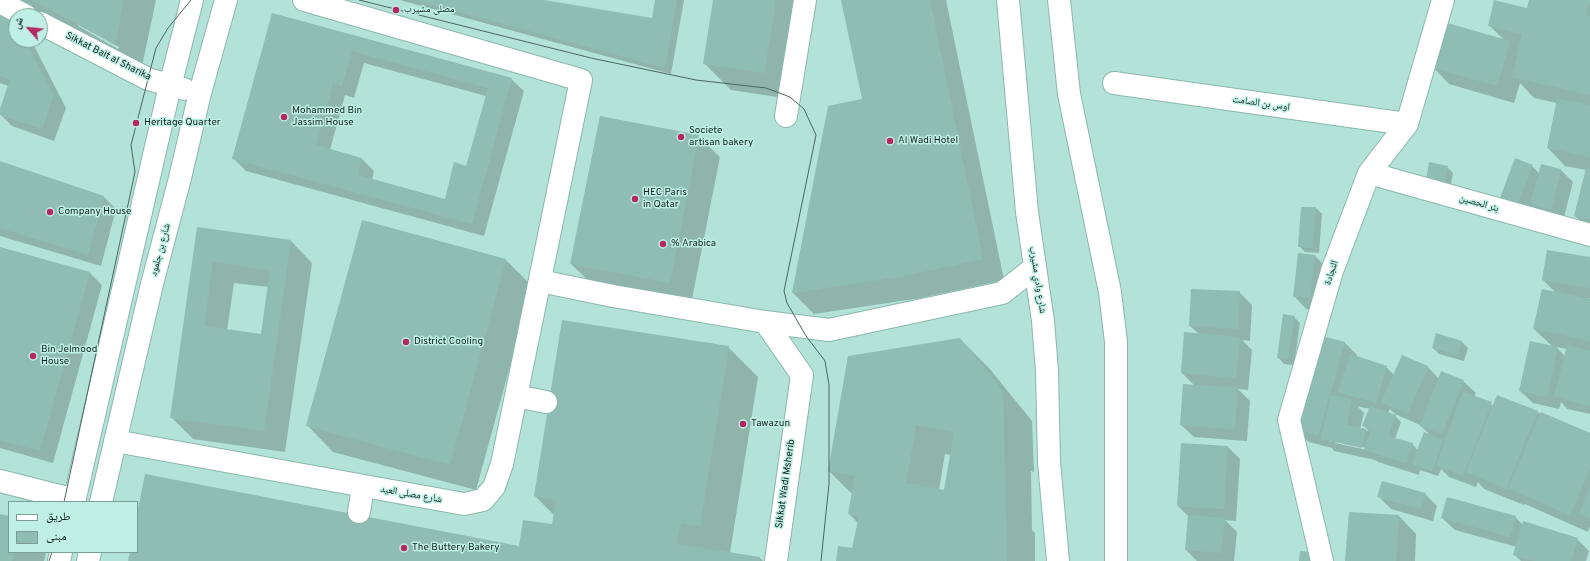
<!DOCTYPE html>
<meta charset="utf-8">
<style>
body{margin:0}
#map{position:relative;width:1590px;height:561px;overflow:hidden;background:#b3e2d8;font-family:Overpass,"Noto Naskh Arabic",sans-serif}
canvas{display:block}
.legend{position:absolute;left:8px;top:501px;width:130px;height:52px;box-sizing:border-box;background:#c0efe5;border:1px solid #7a9e96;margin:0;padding:5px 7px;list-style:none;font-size:12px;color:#112420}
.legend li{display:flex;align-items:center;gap:8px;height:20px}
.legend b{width:20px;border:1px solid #7a9e96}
.north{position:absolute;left:8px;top:8px;width:40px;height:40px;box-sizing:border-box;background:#c0efe5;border:1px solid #7a9e96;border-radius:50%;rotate:297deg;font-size:11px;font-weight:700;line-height:16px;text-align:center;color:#112420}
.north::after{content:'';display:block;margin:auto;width:14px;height:18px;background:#b42861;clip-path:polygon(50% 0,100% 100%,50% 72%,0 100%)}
</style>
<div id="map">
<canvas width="1590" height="561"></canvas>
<ul class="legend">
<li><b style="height:5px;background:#fff"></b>طريق</li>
<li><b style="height:11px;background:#8fbcb3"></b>مبنى</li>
</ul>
<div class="north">ش</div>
</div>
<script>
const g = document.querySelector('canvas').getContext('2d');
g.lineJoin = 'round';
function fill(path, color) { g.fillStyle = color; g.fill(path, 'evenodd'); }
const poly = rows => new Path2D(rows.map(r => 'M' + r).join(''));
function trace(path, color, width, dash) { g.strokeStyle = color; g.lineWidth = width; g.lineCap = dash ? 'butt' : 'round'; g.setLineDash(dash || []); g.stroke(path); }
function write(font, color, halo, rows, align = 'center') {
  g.font = font + ' Overpass,"Noto Naskh Arabic",sans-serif'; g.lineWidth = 3; g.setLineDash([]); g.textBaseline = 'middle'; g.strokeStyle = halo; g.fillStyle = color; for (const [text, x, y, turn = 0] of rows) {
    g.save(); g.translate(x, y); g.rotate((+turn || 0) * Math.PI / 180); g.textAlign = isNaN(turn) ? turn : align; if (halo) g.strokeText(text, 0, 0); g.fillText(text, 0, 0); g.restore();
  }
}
fill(poly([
 [13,0,156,0,141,71,70,29],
 [78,24,119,47,118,49,78,26],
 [400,0,538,0,653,19,656,0,684,0,671,74],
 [714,0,806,0,790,99,731,90,704,63],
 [842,0,946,0,1004,280,921,298,814,314,793,293,829,107,863,100],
 [1530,0,1586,0,1590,2,1590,229,1575,216,1586,170,1565,166,1548,148,1557,103,1534,98,1520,83,1514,103,1449,84,1432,66,1505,41,1489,25,1528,9],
 [0,15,16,40,31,40,66,108,54,141,12,126,0,114,9,86,0,83],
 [273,15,511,79,524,91,484,236,246,171,234,159],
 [364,63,486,96,467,167,445,200,372,180,374,171,362,159,330,150,345,95,354,98],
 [698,136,720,157,691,304,593,285,571,264],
 [0,162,104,197,116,209,101,266,0,236],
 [1542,165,1561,170,1573,182,1563,221,1543,216,1533,206,1530,216,1513,210,1501,198,1532,166,1539,173],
 [1447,167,1453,173,1450,190,1433,187],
 [1316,208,1322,214,1319,253,1305,252,1299,246],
 [198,228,291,241,312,263,285,452,193,439,171,417],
 [234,283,269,287,262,336,227,331],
 [0,248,90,273,102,285,53,463,0,448],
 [1315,256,1327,268,1322,310,1306,309,1294,296],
 [1590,258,1590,298,1588,299,1590,300,1590,414,1567,409,1561,402,1559,409,1533,403,1520,391,1553,347,1534,329,1556,293,1543,280],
 [1556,347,1567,349,1565,356],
 [506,260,532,286,476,490,333,452,307,425],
 [1239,292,1252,305,1250,341,1242,340,1252,350,1248,390,1238,389,1250,401,1247,441,1194,437,1181,425,1195,386,1182,373,1199,334,1190,326],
 [1294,317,1300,323,1294,365,1284,364,1278,357],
 [1323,337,1345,343,1357,355,1357,358,1386,367,1394,375,1403,356,1428,367,1439,379,1463,381,1476,393,1474,397,1494,406,1498,396,1590,434,1590,526,1588,532,1525,504,1524,505,1484,489,1478,482,1476,487,1449,477,1441,469,1438,476,1420,470,1419,475,1378,462,1375,460,1334,451,1332,448,1309,442,1296,429],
 [1357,406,1370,409,1364,426,1369,431,1360,429,1364,413],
 [1390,409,1395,414,1420,425,1432,437,1418,450,1412,444,1395,439,1401,422,1395,416,1388,413],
 [1335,441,1367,448,1367,450,1335,443],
 [960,339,989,368,1032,421,1034,472,1031,471,1032,530,1035,533,1035,561,837,561,853,549,858,523,849,514,853,495,829,471],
 [945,454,951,455,947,492,939,490],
 [1462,342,1468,348,1464,361,1439,354,1433,348],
 [728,347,758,377,730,553,760,558,763,561,129,561,131,552,137,552,137,519,520,547,556,526,555,516,535,496],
 [1227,446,1240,459,1236,521,1225,520,1237,532,1234,561,1197,561,1186,550,1189,517,1178,506],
 [1425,494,1437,506,1433,521,1391,509,1379,497],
 [0,515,9,517,9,552,46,552,44,561,0,561],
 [1399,516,1416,534,1415,561,1346,561],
 [1515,517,1523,525,1577,539,1589,551,1586,561,1521,561,1514,554,1517,547,1455,530,1442,518]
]), '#0003');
fill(poly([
 [32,0,124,0,115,45,49,9],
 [416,0,544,0,652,18,655,0,677,0,665,68],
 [713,0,776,0,764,73,703,64],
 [841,0,930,0,983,259,899,277,792,293,828,106,862,99],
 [1494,0,1527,8,1529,0,1590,0,1586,15,1590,16,1590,95,1512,77,1522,34,1488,26],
 [0,13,16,22,16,40,25,40,54,95,42,129,0,115,0,109,10,79,0,76],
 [272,13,512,78,472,224,232,159],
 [352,51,488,88,466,166,454,162,445,199,358,175,362,158,316,145,333,83,342,86],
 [1444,22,1510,41,1497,86,1431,67],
 [1557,99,1590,105,1590,157,1547,148],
 [600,116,699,135,670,283,570,264],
 [1515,158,1533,165,1517,204,1500,198],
 [0,161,104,196,88,255,0,228],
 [1429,162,1448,166,1444,185,1426,181],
 [1541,164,1561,169,1551,210,1530,204],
 [1586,168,1590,169,1590,220,1574,216],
 [1301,207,1316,207,1313,248,1298,247],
 [362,220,506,259,450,465,306,426],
 [197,227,291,240,264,431,170,418],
 [213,262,270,270,261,334,204,326],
 [0,247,90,272,40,451,0,440],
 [1547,250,1590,257,1590,288,1542,280],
 [1298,253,1315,255,1310,298,1293,297],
 [1191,289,1240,291,1238,329,1189,326],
 [1542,289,1590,299,1590,341,1533,329],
 [1283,314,1295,316,1288,359,1277,358],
 [562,320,729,346,700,526,681,523,677,544,760,557,760,561,128,561,130,552,137,552,137,514,145,474,519,546,523,520,552,524,556,500,534,496],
 [1184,332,1240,337,1236,378,1181,373],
 [1436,333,1462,341,1458,355,1432,348],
 [1322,336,1345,342,1318,436,1295,429],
 [960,338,1003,391,1007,561,836,561,838,546,852,548,859,516,848,514,855,476,828,471,848,356],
 [916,425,954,432,944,490,906,483],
 [1530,341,1558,347,1547,397,1519,391],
 [1567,345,1590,351,1590,406,1554,397],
 [1350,354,1387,366,1376,403,1338,392],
 [1402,355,1428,366,1408,414,1381,402],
 [1441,371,1464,380,1442,434,1420,426],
 [1183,384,1238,388,1235,429,1180,425],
 [1463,392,1492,402,1463,476,1436,465],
 [1331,395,1352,399,1347,425,1366,429,1362,448,1321,439],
 [1497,395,1538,411,1506,489,1466,472],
 [1370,406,1396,415,1388,436,1413,443,1406,463,1364,450,1371,430,1384,434,1362,426],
 [1541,412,1590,433,1590,469,1570,515,1508,488],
 [1424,432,1443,440,1432,471,1412,464],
 [1181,443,1228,446,1224,509,1177,506],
 [1382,481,1426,493,1421,509,1377,497],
 [1590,486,1590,518,1579,514],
 [1447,497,1516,516,1510,537,1441,518],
 [1349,512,1399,515,1396,561,1345,561],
 [0,514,9,516,9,552,14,552,12,561,0,561],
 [1188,515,1225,518,1221,553,1185,550],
 [1523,521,1578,538,1571,561,1534,561,1513,555],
 [1300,551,1316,552,1315,561,1299,561]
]), '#8fbcb3');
const minor = poly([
 [1008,0,1027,212,1043,321,1047,371,1049,462,1058,561],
 [1059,0,1069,94,1110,292,1116,342,1116,561],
 [0,2,26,16],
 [40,23,148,79,184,89],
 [1114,83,1407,124],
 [786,116,805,0],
 [1369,173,1590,235],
 [540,281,613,296,765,322,829,330,1002,293,1034,268],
 [765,322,802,375,776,561],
 [516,396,546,402],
 [115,441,464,504,483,500,494,487,502,464,581,80,304,0],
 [0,481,75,500],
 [74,502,170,86,192,0],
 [101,502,152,284,179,182,200,93,226,0],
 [359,512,363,487],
 [59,561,61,552],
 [88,561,90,552],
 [1322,561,1289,420,1332,271,1369,173,1407,124,1443,0]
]);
trace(minor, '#8ab7ae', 24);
trace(minor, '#fff', 22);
trace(poly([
 [359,0,591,58,696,80,766,88,790,97,804,109,816,135,784,291,787,303,806,336,825,361,829,385,829,484,821,561],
 [64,502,135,172,131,145,156,48,168,28,191,0],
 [49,561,52,552]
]), '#4a6761', 1);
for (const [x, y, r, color] of [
 [396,10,4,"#b42861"],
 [284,117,4,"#b42861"],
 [136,123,4,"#b42861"],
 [681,137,4,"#b42861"],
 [890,141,4,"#b42861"],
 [635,199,4,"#b42861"],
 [50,212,4,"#b42861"],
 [663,244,4,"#b42861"],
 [406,342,4,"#b42861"],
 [33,356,4,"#b42861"],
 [743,424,4,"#b42861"],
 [404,548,4,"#b42861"]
]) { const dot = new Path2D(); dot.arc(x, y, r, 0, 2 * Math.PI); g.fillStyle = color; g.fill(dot); trace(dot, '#c0efe5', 1.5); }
write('10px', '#112420', '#c0efe5', [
 ["مصلى مشيرب",404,10],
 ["Mohammed Bin",292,111],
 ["Jassim House",292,123],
 ["Heritage Quarter",144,123],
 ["Societe",689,131],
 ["artisan bakery",689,143],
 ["Al Wadi Hotel",898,141],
 ["HEC Paris",643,193],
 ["in Qatar",643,205],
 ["Company House",58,212],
 ["% Arabica",671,244],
 ["District Cooling",414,342],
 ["Bin Jelmood",41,350],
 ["House",41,362],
 ["Tawazun",751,424],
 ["The Buttery Bakery",412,548]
], 'left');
write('10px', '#112420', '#c0efe5', [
 ["Sikkat Bait al Sharika",108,57,27],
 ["اوس بن الصامت",1261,104,8],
 ["بئر الحصين",1479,204,16],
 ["شارع بن جلمود",161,250,-75],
 ["النجادة",1332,273,-72],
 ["شارع وادي مشيرب",1037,280,81],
 ["Sikkat Wadi Msherib",786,484,-82],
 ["شارع مصلى العيد",411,495,10]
]);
</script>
